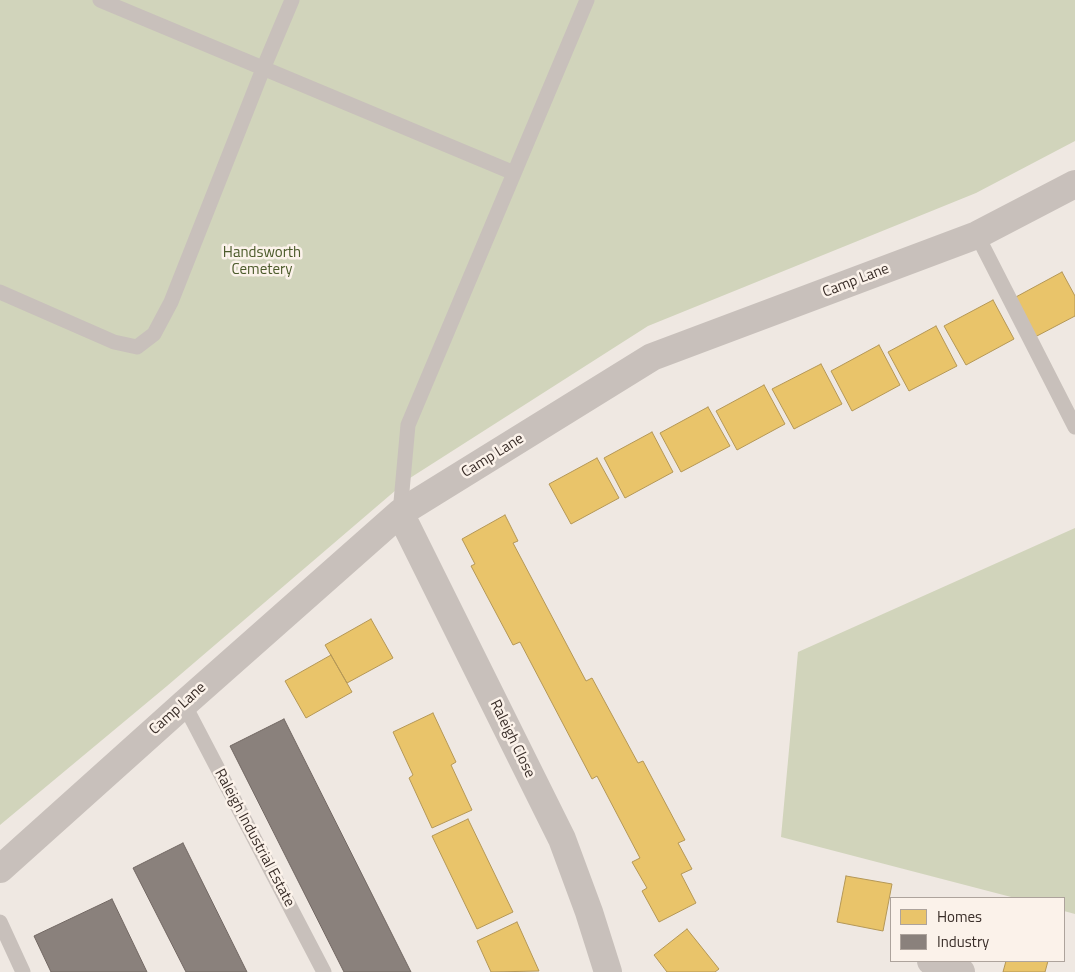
<!DOCTYPE html>
<style>
body{margin:0}
#map{position:relative;width:1075px;height:972px;overflow:hidden;background:#efe8e2;font-family:"Titillium Web",sans-serif}
canvas{display:block}
.legend{position:absolute;left:890px;top:897px;width:175px;height:65px;box-sizing:border-box;background:#fbf2ea;border:1px solid #ada39c;margin:0;padding:6px 9px;list-style:none;font-size:15px;color:#392d28}
.legend li{display:flex;align-items:center;gap:10px;height:25px}
.legend b{width:25px;border:1px solid #ada39c}
</style>
<div id="map">
<canvas width="1075" height="972"></canvas>
<ul class="legend">
<li><b style="height:14px;background:#e9c46a"></b>Homes</li>
<li><b style="height:14px;background:#8a817c"></b>Industry</li>
</ul>
</div>
<script>
const g = document.querySelector('canvas').getContext('2d');
g.lineJoin = 'round';
function fill(path, color) { g.fillStyle = color; g.fill(path, 'evenodd'); }
const poly = rows => new Path2D(rows.map(r => 'M' + r).join(''));
function trace(path, color, width, dash) { g.strokeStyle = color; g.lineWidth = width; g.lineCap = dash ? 'butt' : 'round'; g.setLineDash(dash || []); g.stroke(path); }
function write(font, color, halo, rows, align = 'center') {
  g.font = font + ' "Titillium Web",sans-serif'; g.lineWidth = 5; g.setLineDash([]); g.textBaseline = 'middle'; g.strokeStyle = halo; g.fillStyle = color; for (const [text, x, y, turn = 0] of rows) {
    g.save(); g.translate(x, y); g.rotate((+turn || 0) * Math.PI / 180); g.textAlign = isNaN(turn) ? turn : align; if (halo) g.strokeText(text, 0, 0); g.fillText(text, 0, 0); g.restore();
  }
}
fill(poly([
 [0,0,1075,0,1075,141,976,193,648,326,410,478,167,686,0,825],
 [1075,528,1075,914,1064,911,1064,898,1015,898,781,837,798,652]
]), '#d1d4bb');
const homes = poly([
 [1062,272,1075,296,1075,316,1035,337,1014,298,1062,272],
 [993,300,1014,339,966,365,944,326,993,300],
 [936,326,957,366,909,391,888,352,936,326],
 [879,345,900,385,852,411,831,371,879,345],
 [821,364,842,404,794,429,772,389,821,364],
 [764,385,785,424,737,450,716,411,764,385],
 [708,407,730,446,681,472,660,433,708,407],
 [652,432,673,472,625,498,604,458,652,432],
 [597,458,619,498,571,524,549,484,597,458],
 [505,515,518,541,513,543,586,681,592,678,638,763,643,761,685,840,678,843,692,869,681,874,696,903,659,922,642,891,647,888,632,862,640,858,597,776,592,779,520,642,513,645,471,566,475,564,462,539,505,515],
 [371,619,393,658,347,683,325,645,371,619],
 [331,655,352,692,306,718,285,681,331,655],
 [433,713,456,762,451,765,472,810,432,828,409,778,413,775,393,732,433,713],
 [468,819,513,912,477,929,432,836,468,819],
 [846,876,892,884,883,931,837,922,846,876],
 [517,922,539,971,491,972,477,941,517,922],
 [687,929,719,969,715,972,667,972,654,955,687,929],
 [1006,961,1048,961,1045,972,1003,972,1006,961]
]);
fill(homes, '#e9c46a');
trace(homes, '#b49756', 1);
const industry = poly([
 [284,719,411,972,344,972,230,746,284,719],
 [183,843,247,972,186,972,133,868,183,843],
 [112,899,147,972,51,972,34,936,112,899]
]);
fill(industry, '#8a817c');
trace(industry, '#726863', 1);
trace(poly([
 [100,0,514,173],
 [977,235,1075,427],
 [0,292,114,342,137,347,154,334,171,302,263,69,292,0],
 [400,513,408,425,587,0],
 [184,704,324,972],
 [0,922,23,972]
]), '#c8c0bb', 15);
trace(poly([
 [400,513,562,839,589,912,608,972],
 [0,869,184,704,400,513,652,357,977,235,1075,184],
 [931,961,961,972]
]), '#c8c0bb', 28);
write('15px', '#4b5a2a', '#fbf2ea', [
 ["Handsworth",262,253],
 ["Cemetery",262,270]
]);
write('15px', '#392d28', '#fbf2ea', [
 ["Camp Lane",856,281,-21],
 ["Camp Lane",493,456,-32],
 ["Camp Lane",178,709,-42],
 ["Raleigh Close",512,739,64],
 ["Raleigh Industrial Estate",254,838,62]
]);
</script>
